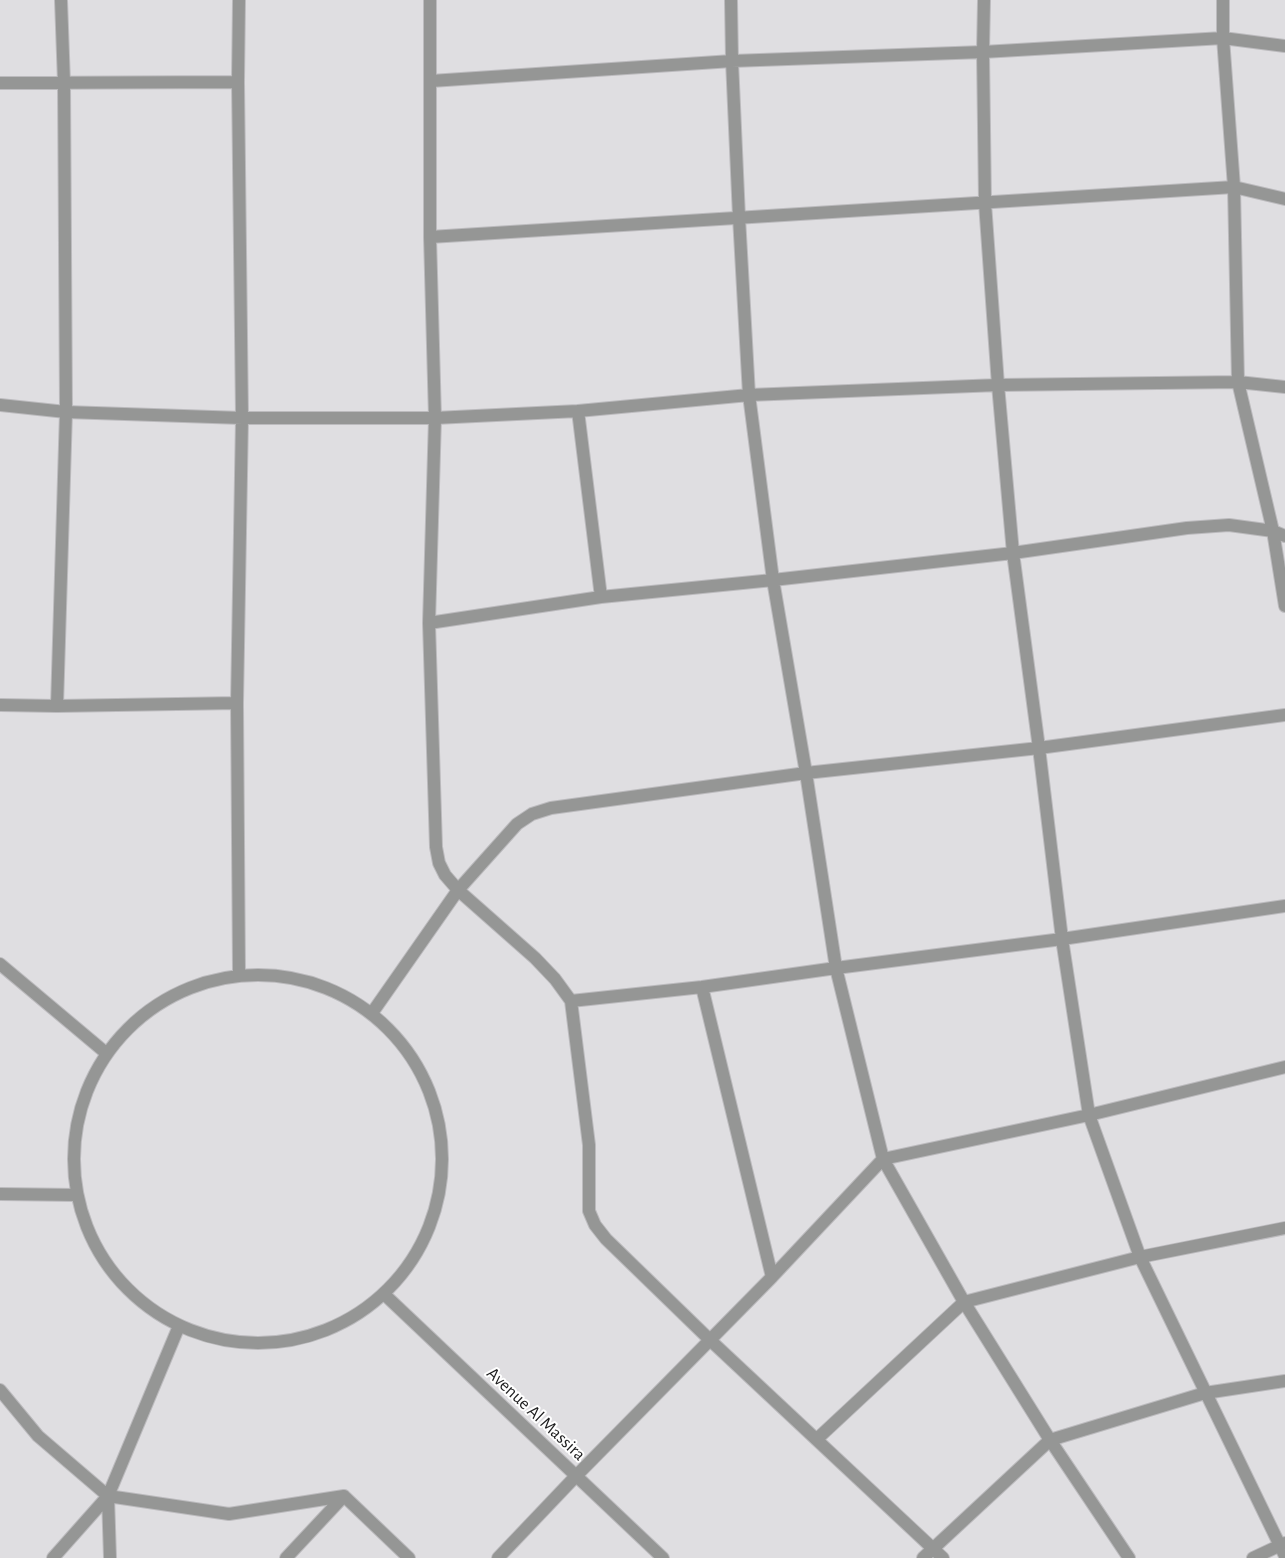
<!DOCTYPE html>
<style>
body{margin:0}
canvas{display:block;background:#dfdee1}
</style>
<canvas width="1285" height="1558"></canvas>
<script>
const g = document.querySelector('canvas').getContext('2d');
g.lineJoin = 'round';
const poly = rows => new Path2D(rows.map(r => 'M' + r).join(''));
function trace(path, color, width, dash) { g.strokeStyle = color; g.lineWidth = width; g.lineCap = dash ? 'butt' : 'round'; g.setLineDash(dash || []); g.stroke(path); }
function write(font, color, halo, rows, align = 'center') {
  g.font = font + ' "Alegreya Sans",sans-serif'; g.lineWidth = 4; g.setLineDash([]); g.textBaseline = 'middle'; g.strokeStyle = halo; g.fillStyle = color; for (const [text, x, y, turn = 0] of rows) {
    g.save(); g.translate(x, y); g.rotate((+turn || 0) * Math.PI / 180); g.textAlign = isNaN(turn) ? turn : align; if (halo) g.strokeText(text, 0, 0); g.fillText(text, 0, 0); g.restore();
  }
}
const minor = poly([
 [430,0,430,237,435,418,429,623,436,847,439,863,445,875,458,890,535,958,555,979,571,1001,589,1145,589,1211,595,1225,606,1239,710,1340,943,1558],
 [731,0,732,61,739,217,749,395,773,580,806,773,836,968,883,1159,964,1302,1050,1440,1129,1558],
 [984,0,983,52,985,203,998,385,1013,553,1039,748,1062,939,1089,1115,1140,1257,1285,1556],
 [1223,0,1223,38,1234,187,1238,382,1273,531,1285,606],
 [431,81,732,61,983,52,1223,38,1285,46],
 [0,83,238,82],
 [430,237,1234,187,1285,199],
 [0,405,66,412,242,418,435,418,578,411,749,395,998,385,1238,382,1285,387],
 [578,411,601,597],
 [429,623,601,597,773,580,1013,553,1187,528,1229,525,1273,531,1285,536],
 [0,705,57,706,237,703],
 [57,706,66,412,64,83,61,0],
 [0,964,106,1053],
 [239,975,237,703,242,418,238,82,239,0],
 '74 1159a184 184 0 1 1 368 0a184 184 0 1 1-368 0Z',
 [702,987,772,1277],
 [571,1001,702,987,836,968,1062,939,1285,906],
 [372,1013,458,890,517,824,532,814,551,808,806,773,1039,748,1285,715],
 [0,1194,77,1195],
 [385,1295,663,1558],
 [0,1390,38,1436,108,1496,229,1514,344,1496],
 [817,1439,964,1302,1140,1257,1285,1228],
 [108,1496,110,1558],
 [344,1496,409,1558],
 [53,1558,108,1496,179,1326],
 [286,1558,344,1496],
 [498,1558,576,1476,772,1277,883,1159,1089,1115,1285,1067],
 [923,1558,1050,1440,1205,1393,1285,1381],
 [1253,1558,1285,1543]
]);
trace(minor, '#bcbbbe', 14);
trace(minor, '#959695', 12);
write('18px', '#1c1c1d', '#fff', [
 ["Avenue Al Massira",536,1414,43]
]);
</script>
